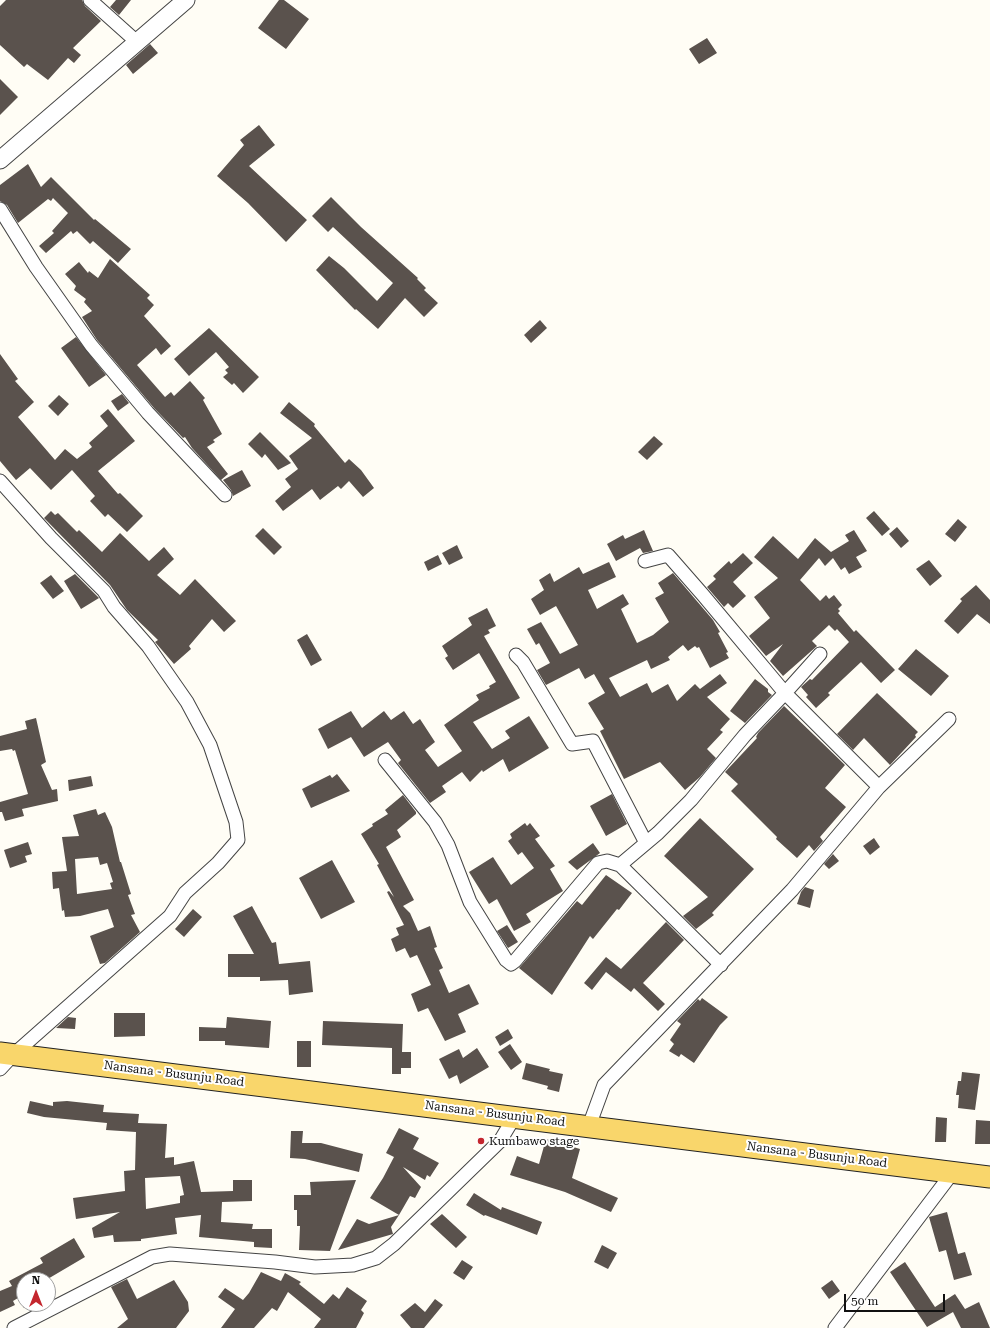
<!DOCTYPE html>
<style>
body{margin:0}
#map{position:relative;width:990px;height:1328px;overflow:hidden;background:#fffdf5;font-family:"Roboto Serif",serif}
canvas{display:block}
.north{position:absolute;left:16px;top:1272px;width:40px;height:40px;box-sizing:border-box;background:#fff;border:1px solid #a0a0a0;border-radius:50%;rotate:0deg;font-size:11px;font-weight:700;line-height:16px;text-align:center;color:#111}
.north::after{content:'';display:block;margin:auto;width:14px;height:18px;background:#c4262e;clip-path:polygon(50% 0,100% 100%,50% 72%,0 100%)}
.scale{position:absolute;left:844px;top:1294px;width:101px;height:18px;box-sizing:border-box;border:2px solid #111;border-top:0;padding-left:5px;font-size:12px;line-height:14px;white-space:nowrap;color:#111;-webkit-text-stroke:3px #fff;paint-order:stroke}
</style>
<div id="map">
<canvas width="990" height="1328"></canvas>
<div class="north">N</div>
<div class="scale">50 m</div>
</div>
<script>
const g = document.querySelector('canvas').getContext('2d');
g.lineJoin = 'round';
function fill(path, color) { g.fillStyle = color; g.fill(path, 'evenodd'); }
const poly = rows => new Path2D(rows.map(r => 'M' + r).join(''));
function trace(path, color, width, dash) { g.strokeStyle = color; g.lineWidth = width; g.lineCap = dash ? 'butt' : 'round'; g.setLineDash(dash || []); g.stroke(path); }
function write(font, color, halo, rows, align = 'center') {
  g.font = font + ' "Roboto Serif",serif'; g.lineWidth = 4; g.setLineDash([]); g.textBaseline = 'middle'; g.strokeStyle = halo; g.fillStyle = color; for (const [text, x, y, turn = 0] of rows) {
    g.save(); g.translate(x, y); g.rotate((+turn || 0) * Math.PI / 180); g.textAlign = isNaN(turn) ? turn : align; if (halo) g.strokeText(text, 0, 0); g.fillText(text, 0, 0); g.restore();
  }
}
fill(poly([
 [6,0,82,0,85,6,101,21,73,48,81,55,74,63,68,58,48,80,27,64,24,67,0,45,0,6],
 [116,0,131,0,119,15,110,7],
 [279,0,284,0,309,19,286,49,258,28],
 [707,38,717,53,699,64,689,49],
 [150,44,158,53,133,74,126,65],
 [0,79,18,97,0,115],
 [259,125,275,145,249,166,307,220,286,242,248,203,217,176,244,145,240,140],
 [28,164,41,187,51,177,94,220,95,219,131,249,118,263,93,241,90,244,77,231,73,234,71,231,46,253,39,246,54,233,52,231,68,213,53,198,51,201,48,199,18,223,7,205,0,201,0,185],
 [331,197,361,227,418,278,417,279,426,288,424,290,438,303,424,317,405,298,378,329,356,309,355,310,316,270,329,256,344,268,377,301,393,283,333,227,328,232,312,216],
 [110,259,150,295,147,298,154,305,144,316,171,346,161,355,156,348,137,365,165,397,171,392,174,396,190,381,205,398,203,400,222,434,213,440,215,442,207,447,228,474,221,480,192,448,185,437,183,438,154,408,97,340,82,317,92,311,84,302,86,299,74,290,76,286,65,274,79,262,88,273,89,271,98,278],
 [540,320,547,328,531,343,524,335],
 [209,328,259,377,243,393,234,383,232,385,223,377,228,373,225,370,229,367,216,352,189,376,174,359],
 [76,337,106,375,89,387,61,348],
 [0,354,18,379,15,381,34,402,18,417,55,460,65,449,77,459,92,447,89,443,108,426,100,416,108,409,135,441,98,471,118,494,120,493,143,516,127,532,108,514,105,517,90,501,95,496,72,470,51,490,30,468,16,480,0,461],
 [122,394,129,403,118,411,111,401],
 [59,395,69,404,58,416,48,406],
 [289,402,315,424,314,426,345,463,349,459,361,470,374,488,363,497,349,481,341,489,338,486,320,500,312,489,283,511,275,501,291,487,285,479,298,469,289,456,312,438,280,413],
 [260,432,291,463,278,470,265,454,262,458,248,444],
 [654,436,663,444,647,460,638,452],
 [242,470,251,486,233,496,231,490,223,480],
 [51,511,55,515,58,513,77,532,79,530,102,552,120,533,149,561,164,547,174,559,157,575,180,595,195,579,236,621,224,632,212,619,189,646,191,649,174,664,155,642,158,640,127,610,110,585,44,518],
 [874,511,890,529,882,536,866,518],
 [958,519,967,527,955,542,945,534],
 [897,527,909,541,901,548,889,534],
 [263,528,282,547,274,555,255,536],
 [644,530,653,551,643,553,640,548,616,561,607,544,623,535,625,539],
 [854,530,867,551,856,557,862,567,849,574,845,567,841,570,833,558,825,566,819,558,800,580,820,601,826,595,829,599,834,595,842,605,838,609,840,611,838,613,854,632,856,630,895,670,881,683,861,662,828,693,830,695,816,708,806,697,808,695,801,687,810,679,812,680,849,642,837,629,835,631,829,625,812,641,817,646,783,676,770,661,783,644,766,656,749,636,770,618,754,597,778,578,754,557,773,536,798,559,815,538,831,552,849,541,845,535],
 [457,545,463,558,449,565,442,553],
 [743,553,753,563,733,582,746,596,733,608,728,603,724,607,707,587,716,579,713,576,729,561,731,564],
 [438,555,442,564,428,571,424,562],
 [929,560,942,576,930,586,916,569],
 [609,562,616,577,588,590,597,609,623,594,629,604,621,609,637,643,653,635,669,622,655,598,664,593,658,583,673,573,713,620,720,632,718,633,728,652,726,653,729,658,710,668,699,647,697,648,695,646,688,651,683,645,668,657,670,660,651,669,647,660,609,678,620,697,647,683,652,693,668,684,677,701,695,684,700,689,720,674,727,683,707,697,730,719,720,730,723,732,707,749,716,758,700,777,685,790,660,762,624,779,600,731,604,729,588,703,605,693,594,674,585,679,579,668,546,685,537,670,550,663,539,643,536,645,527,629,541,622,560,654,578,645,556,606,540,615,531,599,544,590,539,580,550,573,554,582,579,567,583,574],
 [75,574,99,598,81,609,64,581],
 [51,575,64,591,53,599,40,583],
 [976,585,990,600,990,624,977,614,958,634,944,621,962,601,960,599],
 [487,608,496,626,488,630,490,633,484,636,520,698,473,722,492,749,510,738,505,731,529,716,549,748,509,772,503,759,483,772,482,770,470,782,462,772,442,786,446,792,430,803,398,763,401,760,388,742,364,757,351,737,328,749,318,729,351,711,362,728,384,711,391,720,404,711,413,724,420,719,435,742,425,750,438,767,462,751,444,725,479,700,476,695,490,688,489,686,496,682,479,653,453,670,445,658,448,656,442,646,472,625,468,618],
 [307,634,322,660,311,666,297,640],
 [916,649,949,676,931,696,898,669],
 [755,679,768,689,768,692,772,695,745,723,730,711],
 [877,693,918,732,915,735,916,737,890,765,864,738,853,750,837,734],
 [784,706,845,765,825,788,846,807,820,837,823,841,814,851,809,845,797,858,776,839,777,837,731,791,738,784,725,772,757,738,756,737,758,733],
 [36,718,46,762,41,765,52,790,57,789,58,801,22,809,24,816,5,821,2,812,0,812,0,802,28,794,15,750,13,751,12,749,0,751,0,736,27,729,25,721],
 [337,774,350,791,311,808,302,789,330,775,332,778],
 [91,776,93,786,69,791,68,780],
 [612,794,627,824,606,836,590,806],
 [403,795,416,812,416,814,397,830,401,837,386,847,414,900,403,906,410,913,418,931,430,926,437,947,434,948,443,968,439,970,449,993,469,984,479,1004,458,1014,466,1032,445,1041,428,1008,418,1012,411,994,431,985,417,955,410,958,405,948,396,952,391,939,399,935,396,928,404,925,387,892,389,891,394,897,377,865,379,864,361,834,373,826,372,824,388,814,385,810],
 [96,809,98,815,105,812,112,827,120,862,121,862,131,894,128,895,135,914,131,915,140,932,105,963,100,964,90,936,114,927,108,909,80,916,65,917,64,910,62,911,59,888,53,889,52,872,67,871,62,837,79,836,73,815],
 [98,857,100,865,107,863,113,882,110,883,112,889,77,894,75,859],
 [700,818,754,869,712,913,714,915,696,929,683,916,708,897,664,856],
 [525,823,527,826,530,823,540,836,535,839,555,866,550,869,563,891,526,914,531,922,514,931,497,899,489,904,469,872,493,857,511,885,534,868,522,852,518,855,508,841,512,838,510,834],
 [874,838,880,847,870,855,863,846],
 [28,842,32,854,25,856,27,862,10,868,4,850],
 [593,843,600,853,577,870,568,862],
 [833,854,839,861,829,869,824,864],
 [332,860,355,902,321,919,299,878],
 [606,875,632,893,619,910,617,909,593,939,590,936,552,995,519,968,577,901,582,905],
 [805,887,814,890,810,908,797,904,801,892],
 [252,906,272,943,276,942,279,964,310,961,313,992,289,995,288,980,260,981,260,977,228,977,228,954,254,954,233,916],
 [193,909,202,917,184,937,175,929],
 [666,922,684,940,643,983,665,1004,658,1011,634,988,631,992,606,972,592,990,584,983,606,957,621,969],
 [507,925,518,942,508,948,497,931],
 [702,998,728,1017,720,1025,694,1063,681,1054,679,1057,669,1051,674,1044,670,1040,681,1024,677,1021,698,999,700,1001],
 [114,1013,145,1013,145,1036,114,1037],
 [68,1017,76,1018,75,1029,56,1028],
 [227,1017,271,1021,269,1048,225,1045,225,1041,199,1041,199,1027,226,1028],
 [323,1021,403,1024,402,1052,411,1052,411,1068,401,1068,401,1074,392,1074,392,1048,322,1045],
 [508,1029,513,1038,500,1046,495,1037],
 [297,1041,311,1041,311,1067,297,1067],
 [510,1044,522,1062,511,1070,498,1052],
 [477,1048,489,1067,460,1084,457,1075,449,1079,439,1059,459,1049,463,1058],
 [526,1063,550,1069,549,1071,563,1074,559,1092,547,1089,548,1086,522,1079],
 [962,1072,980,1074,975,1110,958,1108,959,1095,956,1095,958,1081,961,1081],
 [30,1101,53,1106,53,1102,67,1101,104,1105,103,1112,139,1114,138,1123,167,1124,165,1158,174,1157,174,1165,194,1161,201,1192,233,1191,233,1180,252,1180,252,1201,222,1202,221,1222,253,1224,252,1229,272,1229,272,1248,254,1247,254,1242,199,1237,201,1215,175,1218,177,1234,141,1239,141,1241,114,1242,113,1235,94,1238,92,1228,120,1212,76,1219,73,1198,125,1191,124,1171,135,1170,136,1132,106,1130,107,1123,44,1117,27,1113],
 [180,1176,184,1195,180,1196,180,1203,146,1209,145,1178],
 [936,1117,947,1118,946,1142,935,1142],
 [976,1120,990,1121,990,1144,975,1144],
 [399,1128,419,1138,413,1149,439,1163,430,1177,427,1175,425,1180,403,1167,421,1187,415,1198,410,1196,399,1215,370,1198,383,1178,394,1157,386,1153],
 [291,1131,303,1131,302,1143,321,1143,363,1154,359,1172,305,1159,290,1158],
 [546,1139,580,1149,572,1178,618,1198,611,1212,565,1192,510,1175,517,1156,539,1164],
 [356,1180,330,1251,299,1250,300,1226,297,1226,297,1210,294,1210,294,1195,311,1195,310,1182],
 [474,1193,501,1210,502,1207,542,1222,537,1235,485,1215,484,1216,466,1205],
 [947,1212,958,1254,965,1252,972,1275,954,1280,946,1250,939,1252,929,1217],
 [442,1214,467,1237,456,1248,430,1224],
 [399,1215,391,1227,393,1234,338,1250,357,1219,369,1224],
 [74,1238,85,1257,46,1280,24,1280,24,1308,18,1298,13,1301,15,1305,0,1312,0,1291,12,1286,9,1281,43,1263,40,1258],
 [602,1245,617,1253,608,1269,594,1262],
 [462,1260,473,1267,464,1280,453,1273],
 [905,1262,935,1307,955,1294,965,1309,979,1302,990,1328,961,1328,953,1312,927,1327,890,1272],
 [261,1272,281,1281,285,1273,301,1282,299,1284,324,1304,333,1294,339,1299,347,1287,367,1301,361,1310,364,1313,356,1328,314,1328,321,1319,288,1292,277,1311,272,1308,254,1328,221,1328,235,1309,218,1297,225,1288,243,1300,249,1293],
 [127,1279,137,1299,174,1280,188,1302,189,1311,176,1328,117,1328,128,1319,111,1287],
 [832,1280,840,1291,829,1299,821,1288],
 [435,1299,443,1305,424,1328,411,1328,400,1315,415,1303,425,1312]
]), '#5a524d');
const minor = poly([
 [90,0,137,42],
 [0,209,36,267,91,345,148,413,225,495],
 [0,481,51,538,104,591,114,607,148,646,187,702,210,745,236,822,238,840,218,863,185,893,170,916,13,1055,0,1069],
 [645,561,668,555,703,595,785,693,745,735,691,800,658,833,620,865,721,965],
 [820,654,785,693,879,787],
 [516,655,523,662,572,744,593,741,646,843],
 [385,760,435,822,448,845,470,902,506,960,511,964,515,961,598,863,607,861,620,865],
 [589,1126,604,1085,792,890,879,787,949,719],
 [14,1328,152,1257,170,1254,275,1262,315,1267,353,1265,376,1258,394,1244,500,1141,515,1116],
 [835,1328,953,1172]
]);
const tertiary = poly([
 [0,160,186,0]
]);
const primary = poly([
 [0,1053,990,1177]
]);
trace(minor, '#444', 15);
trace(tertiary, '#444', 19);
trace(primary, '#222', 23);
trace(minor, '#fff', 13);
trace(tertiary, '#fff', 17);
trace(primary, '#f9d66b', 21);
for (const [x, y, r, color] of [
 [481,1141,4,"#c4262e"]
]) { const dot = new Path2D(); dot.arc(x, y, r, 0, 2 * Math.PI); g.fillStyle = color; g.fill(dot); trace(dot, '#fff', 1.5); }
write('12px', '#111', '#fff', [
 ["Nansana - Busunju Road",174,1074,7],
 ["Nansana - Busunju Road",495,1114,7],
 ["Nansana - Busunju Road",817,1155,7]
]);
write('12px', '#111', '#fff', [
 ["Kumbawo stage",489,1141]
], 'left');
</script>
